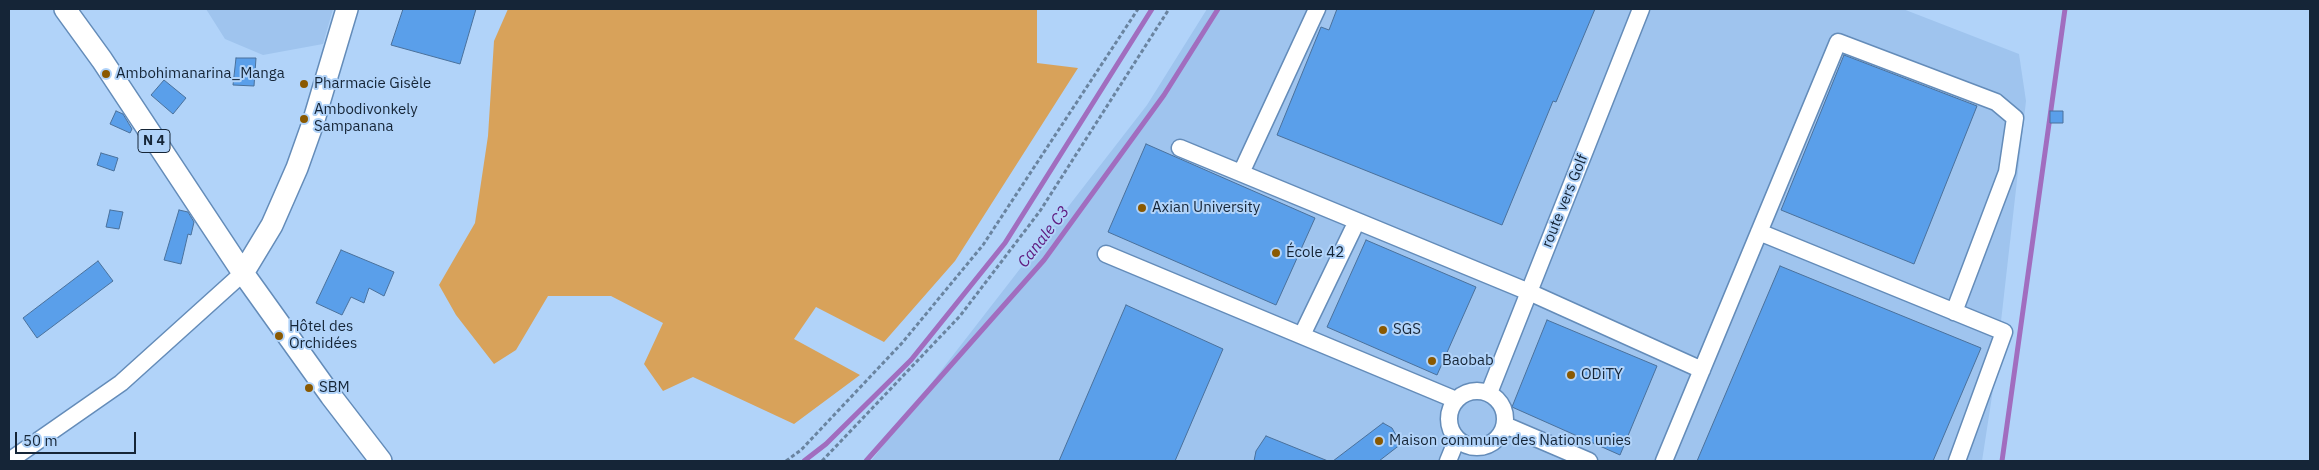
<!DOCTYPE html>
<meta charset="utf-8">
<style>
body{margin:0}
#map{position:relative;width:2319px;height:470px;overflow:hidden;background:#b1d3f9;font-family:"IBM Plex Sans",sans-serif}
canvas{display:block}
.frame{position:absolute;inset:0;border:10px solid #152537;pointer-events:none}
.scale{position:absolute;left:15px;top:432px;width:121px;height:22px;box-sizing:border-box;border:2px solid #152537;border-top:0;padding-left:6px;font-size:15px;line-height:18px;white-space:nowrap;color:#152537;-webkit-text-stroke:4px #b1d3f9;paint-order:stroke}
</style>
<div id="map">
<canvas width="2319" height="470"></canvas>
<div class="frame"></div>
<div class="scale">50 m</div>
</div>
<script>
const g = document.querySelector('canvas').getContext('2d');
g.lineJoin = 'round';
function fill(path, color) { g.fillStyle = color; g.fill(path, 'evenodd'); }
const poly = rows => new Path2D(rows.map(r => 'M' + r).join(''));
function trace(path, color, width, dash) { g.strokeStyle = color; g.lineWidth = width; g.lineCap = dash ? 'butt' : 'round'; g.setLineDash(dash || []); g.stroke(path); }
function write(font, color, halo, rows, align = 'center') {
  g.font = font + ' "IBM Plex Sans",sans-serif'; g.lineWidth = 4; g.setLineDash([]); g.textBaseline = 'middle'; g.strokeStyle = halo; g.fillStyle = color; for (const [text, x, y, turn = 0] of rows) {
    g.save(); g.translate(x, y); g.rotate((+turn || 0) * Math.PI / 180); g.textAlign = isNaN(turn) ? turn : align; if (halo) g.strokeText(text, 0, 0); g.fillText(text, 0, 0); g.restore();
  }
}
fill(poly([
 [206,9,333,9,323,44,263,55,225,39],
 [1207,9,1903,9,2019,54,2026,101,1994,383,1982,461,871,461,1147,105]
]), '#9fc4ee');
fill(poly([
 [508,9,1037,9,1037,63,1078,68,955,261,884,342,816,307,794,339,860,375,794,424,693,377,663,391,644,364,663,323,611,296,548,296,516,350,494,364,456,315,439,285,475,223,488,136,494,41]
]), '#d8a25a');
trace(poly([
 [804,461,826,444,911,360,1005,243,1152,9],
 [866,461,1044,260,1164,95,1218,9],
 [2002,461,2065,9]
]), '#a16dbf', 5);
const building = poly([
 [403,9,476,9,460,64,391,45,403,9],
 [1337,9,1595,9,1556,102,1553,101,1502,225,1277,135,1321,27,1329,30,1337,9],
 [1844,55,1977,106,1914,264,1781,210,1844,55],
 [236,58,256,58,254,86,233,85,236,58],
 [164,80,186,98,173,114,151,95,164,80],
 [116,111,123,114,132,129,130,133,110,124,116,111],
 [2050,111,2063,111,2063,123,2050,123,2050,111],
 [1146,144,1315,218,1276,305,1108,232,1146,144],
 [101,153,118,158,114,171,97,165,101,153],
 [110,210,123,212,119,229,106,227,110,210],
 [179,210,188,212,194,222,191,235,188,234,181,264,164,260,179,210],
 [1366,240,1476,287,1437,375,1327,327,1366,240],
 [341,250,394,272,384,296,369,288,364,303,351,297,342,315,316,303,341,250],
 [98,261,113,281,37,338,23,318,98,261],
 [1780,266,1981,348,1933,461,1697,461,1780,266],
 [1126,305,1223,349,1175,461,1059,461,1126,305],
 [1547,320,1657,366,1620,455,1512,407,1547,320],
 [1383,423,1392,428,1401,444,1379,461,1333,461,1383,423],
 [1266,436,1328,461,1254,461,1256,451,1266,436]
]);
fill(building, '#5a9fea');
trace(building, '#4a719c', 1);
const minor = poly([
 [1180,148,1529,292,1702,370],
 [1241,173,1317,9],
 [1759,232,2004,332,1957,461],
 [1106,254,1456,400],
 [1302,335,1357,221],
 '1449 419a28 28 0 1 1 56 0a28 28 0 1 1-56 0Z',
 [1489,393,1641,9],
 [1505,425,1589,461],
 [9,461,121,383,243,273],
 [1448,461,1457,439],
 [1664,461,1838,42,1996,102,2015,118,2007,172,1954,312]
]);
const major = poly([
 [65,9,102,60,243,273,331,396,381,461],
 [243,273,272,225,297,168,313,123,347,9]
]);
trace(minor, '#648cb9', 19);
trace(major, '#648cb9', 24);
trace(poly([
 [786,461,801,450,902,343,983,245,1138,9],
 [822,461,960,316,1040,211,1169,9]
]), '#6a84a0', 3, [4, 2.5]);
trace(minor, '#fff', 16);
trace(major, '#fff', 21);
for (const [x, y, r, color] of [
 [106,74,5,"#8a5901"],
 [304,84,5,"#8a5901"],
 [304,119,5,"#8a5901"],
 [1142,208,5,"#8a5901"],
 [1276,253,5,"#8a5901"],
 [1383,330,5,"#8a5901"],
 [279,336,5,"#8a5901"],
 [1432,361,5,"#8a5901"],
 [1571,375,5,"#8a5901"],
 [309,388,5,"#8a5901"],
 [1379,441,5,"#8a5901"]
]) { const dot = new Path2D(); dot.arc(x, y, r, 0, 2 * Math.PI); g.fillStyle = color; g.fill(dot); trace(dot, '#b1d3f9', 2); }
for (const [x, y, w] of [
 [154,141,32]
]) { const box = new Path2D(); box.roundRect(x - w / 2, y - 11.5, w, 23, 4); g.fillStyle = '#b1d3f9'; g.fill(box); trace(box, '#152537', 1); }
write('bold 14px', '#152537', null, [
 ["N 4",154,141]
]);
write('15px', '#152537', '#b1d3f9', [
 ["Ambohimanarina_Manga",116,74],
 ["Pharmacie Gisèle",314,84],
 ["Ambodivonkely",314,110],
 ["Sampanana",314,127],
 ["Axian University",1152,208],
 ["École 42",1286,253],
 ["Hôtel des",289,327],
 ["Orchidées",289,344],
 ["SGS",1393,330],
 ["Baobab",1442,361],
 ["ODiTY",1581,375],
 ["SBM",319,388],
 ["Maison commune des Nations unies",1389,441]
], 'left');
write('15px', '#152537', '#b1d3f9', [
 ["route vers Golf",1565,201,-68]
]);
write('italic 16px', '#601c80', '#b1d3f9', [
 ["Canale C3",1044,237,-52]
]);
</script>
